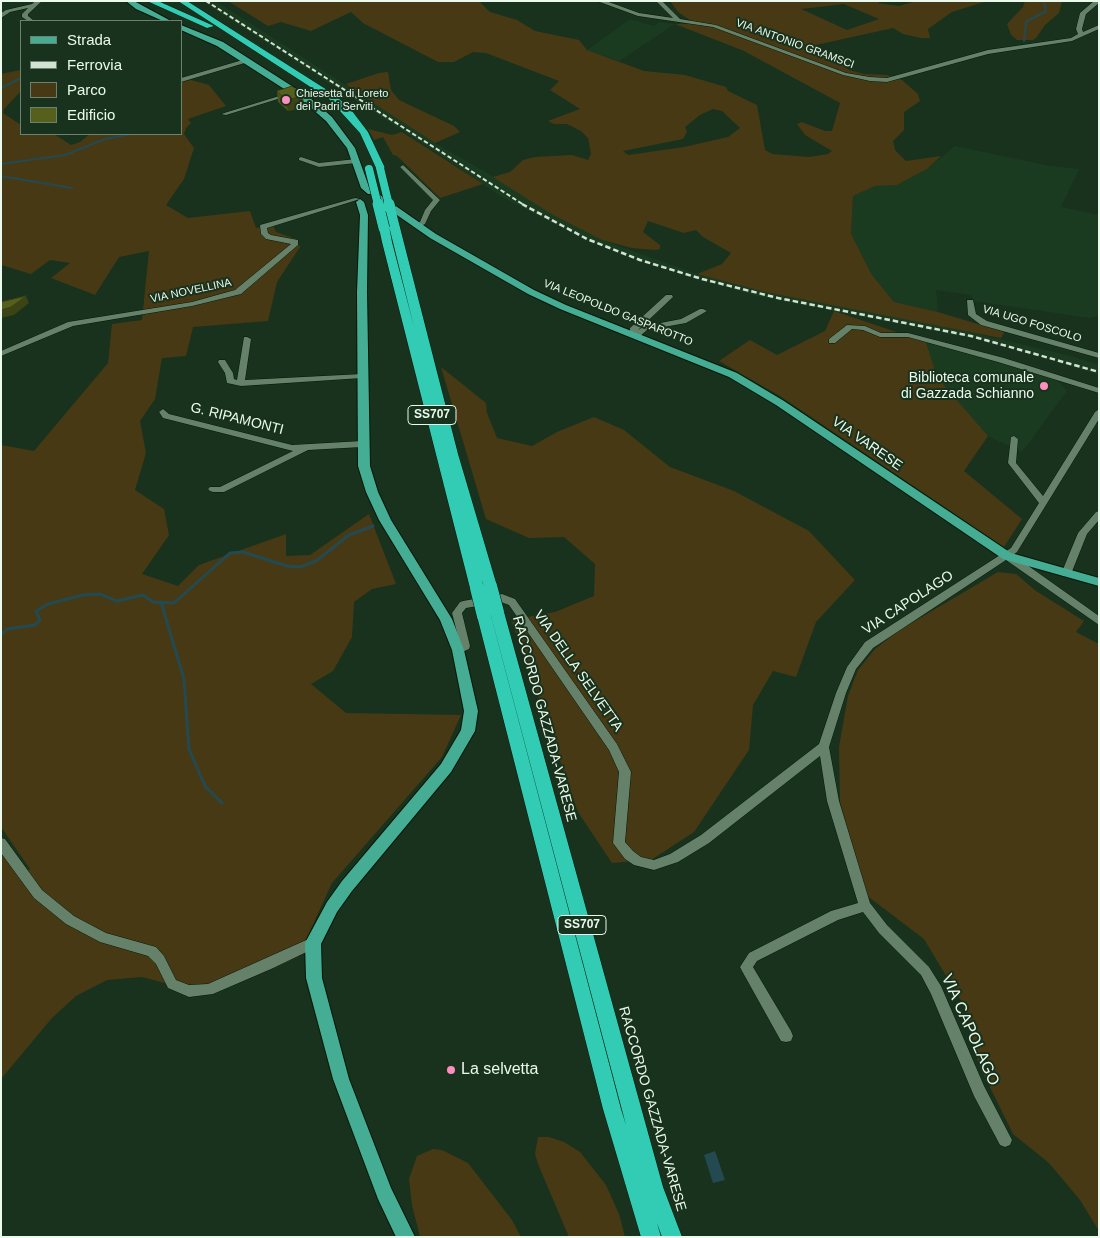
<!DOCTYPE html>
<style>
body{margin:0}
#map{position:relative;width:1100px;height:1238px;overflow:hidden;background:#18321d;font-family:Helvetica,sans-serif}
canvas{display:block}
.frame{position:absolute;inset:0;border:2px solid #eafaec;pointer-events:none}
.legend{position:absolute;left:20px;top:20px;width:162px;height:115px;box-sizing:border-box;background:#18321d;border:1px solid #6c8270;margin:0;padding:6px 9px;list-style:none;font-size:15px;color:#eafaec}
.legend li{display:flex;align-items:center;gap:10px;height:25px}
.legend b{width:25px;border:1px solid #6c8270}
</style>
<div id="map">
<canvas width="1100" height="1238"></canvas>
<div class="frame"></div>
<ul class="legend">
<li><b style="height:6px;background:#46ad95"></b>Strada</li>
<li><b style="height:6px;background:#d2e3d5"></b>Ferrovia</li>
<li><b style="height:14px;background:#483915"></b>Parco</li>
<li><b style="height:14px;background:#56601c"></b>Edificio</li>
</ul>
</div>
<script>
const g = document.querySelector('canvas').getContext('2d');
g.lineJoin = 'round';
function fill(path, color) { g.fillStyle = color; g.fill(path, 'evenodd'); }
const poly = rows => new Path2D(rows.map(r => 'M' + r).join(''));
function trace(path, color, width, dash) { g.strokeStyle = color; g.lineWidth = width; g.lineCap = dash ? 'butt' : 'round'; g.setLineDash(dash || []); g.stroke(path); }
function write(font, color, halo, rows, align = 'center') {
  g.font = font + ' Helvetica,sans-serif'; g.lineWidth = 4; g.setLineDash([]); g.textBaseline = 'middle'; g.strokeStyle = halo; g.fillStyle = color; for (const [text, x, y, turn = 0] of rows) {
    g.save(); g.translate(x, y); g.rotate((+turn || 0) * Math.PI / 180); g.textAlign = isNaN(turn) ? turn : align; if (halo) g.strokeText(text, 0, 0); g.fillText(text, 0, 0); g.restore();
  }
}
fill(poly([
 [202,1,216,1,435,143,503,182,553,215,602,240,697,274,765,292,945,326,1071,356,1099,365,1099,375,1036,355,976,339,757,296,633,259,578,236,500,196,451,162],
 [630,19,654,26,659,22,675,24,619,61,587,50],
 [955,146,1050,166,1079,169,1061,207,1099,215,1099,316,1090,318,974,301,971,295,936,290,938,312,894,302,872,275,851,234,853,195,875,186,897,185,927,169],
 [926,342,1056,379,1067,391,1022,452,988,436,937,377]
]), '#1b3b21');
fill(poly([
 [228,1,479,1,490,12,517,20,535,31,579,40,587,50,644,71,685,75,726,87,728,91,757,105,765,150,772,154,809,157,828,154,832,151,805,135,797,124,802,122,825,131,832,131,840,103,744,51,675,24,696,24,678,12,670,1,881,1,878,3,899,6,916,1,1002,1,984,2,952,12,928,29,930,38,921,38,903,34,893,28,816,45,849,70,864,74,887,75,902,80,918,94,920,101,904,112,904,130,893,141,895,150,906,161,941,156,927,169,897,185,875,186,853,196,851,234,872,275,894,302,938,312,1004,332,1001,338,765,292,697,274,722,264,731,253,703,237,696,230,684,233,648,221,643,232,660,245,660,249,655,250,632,248,602,240,553,215,493,177,510,172,523,160,535,157,572,155,588,160,591,154,588,138,581,131,567,124,554,124,548,121,580,109,550,90,559,81,486,53,473,52,454,62,438,62,363,23,351,12,311,31,281,22,268,26],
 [844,4,879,19,847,30,801,9],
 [713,109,722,111,740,128,728,137,684,147,628,155,623,151,683,139,687,132,685,127,700,115],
 [1025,1,1062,1,1059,13,1045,25,1036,38,1033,40,1017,40,1011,35,1007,24,1023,7],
 [21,70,21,91,4,109,3,113,21,125,21,134,54,134,71,145,80,142,90,134,181,134,181,82,191,80,209,85,226,106,188,119,191,123,186,128,184,134,194,148,184,179,166,205,188,218,250,211,256,228,272,223,276,232,296,239,300,247,277,282,268,321,193,327,186,356,162,358,155,399,140,421,146,453,135,490,164,509,169,535,142,574,178,586,199,565,286,534,286,556,310,555,369,514,396,584,372,589,354,602,352,637,333,671,311,684,346,713,461,715,442,757,332,883,298,957,275,968,202,993,142,977,107,980,76,996,52,1018,1,1079,1,853,18,876,30,869,1,827,1,445,34,451,108,363,112,324,142,320,149,251,119,257,95,295,51,278,70,263,50,260,31,274,1,265,1,74],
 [388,72,391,90,399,100,454,126,460,132,435,143,353,90,346,84,379,73],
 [368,129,392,135,402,132,483,184,440,198,397,156,393,155,383,137,374,140],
 [834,311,926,342,937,377,988,436,964,471,1022,519,1004,547,780,396,719,361,750,340,777,355,825,331],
 [441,367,486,403,487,413,497,438,532,446,557,432,594,417,624,430,670,467,734,491,809,531,855,580,816,622,796,677,773,671,753,705,749,750,694,832,651,860,612,863,578,812,511,620,555,612,594,596,595,564,564,537,529,538,486,519],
 [998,572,1016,574,1036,591,1084,621,1076,632,1099,644,1099,1231,1080,1200,1049,1163,1013,1134,979,1065,963,1004,924,939,866,895,840,802,839,747,848,696,858,670,875,649,898,631],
 [538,1137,549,1137,564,1142,580,1152,606,1185,619,1214,625,1237,569,1237,538,1164,535,1154],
 [433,1149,442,1150,468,1163,512,1220,521,1237,420,1237,412,1205,409,1179,417,1156]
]), '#483915');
fill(poly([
 [715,1151,725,1180,713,1183,704,1155]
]), '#234a51');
trace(poly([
 [1024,41,1026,22,1046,11,1044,1],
 [1,88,21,78],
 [1,164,65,155,105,139,132,134],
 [1,176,72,188]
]), '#234a51', 2);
trace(poly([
 [161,602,184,679,189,749,205,786,222,803],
 [1,635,7,629,35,625,40,620,36,611,48,604,83,595,100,594,117,601,143,595,153,602,174,603,230,553,243,552,287,566,300,567,316,561,349,535,373,526]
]), '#234a51', 3);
const minor = poly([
 [35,1,42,1,28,14,28,16,33,20,32,21,28,21,22,17,22,14,28,8,10,12,1,18,1,13,6,10,32,4,35,1],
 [597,1,606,1,639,13,673,18,656,1,662,1,680,19,716,25,846,73,870,77,887,78,988,50,1071,38,1078,34,1076,29,1080,13,1094,1,1099,1,1099,3,1086,14,1082,29,1083,32,1099,25,1099,29,1072,41,988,54,887,82,870,81,843,75,713,27,638,16,597,1],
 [246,59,249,61,248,62,181,82,181,78,246,59],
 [289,93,294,94,226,115,221,114,289,93],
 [301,157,319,163,356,159,359,161,356,163,319,167,299,160,299,158,301,157],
 [403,165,440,200,431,211,425,224,417,228,413,226,420,222,425,210,433,200,400,167,403,165],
 [355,198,360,199,267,228,268,233,271,235,298,240,298,245,241,294,192,306,73,326,1,356,1,351,68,322,192,302,235,290,291,244,266,239,261,234,260,225,355,198],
 [666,295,672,295,673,297,638,330,645,326,681,319,700,309,703,309,707,311,686,323,647,330,639,337,633,337,632,335,635,332,630,332,630,328,666,295],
 [967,300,973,300,976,314,987,321,1099,353,1099,358,981,325,968,315,967,300],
 [847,325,865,326,881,333,908,333,1004,358,1099,388,1099,393,998,362,908,337,880,337,863,330,852,329,835,343,829,343,829,339,847,325],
 [244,337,247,337,251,339,245,380,362,374,366,376,362,378,241,386,227,383,225,373,218,362,219,360,225,360,233,373,234,379,237,380,244,337],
 [163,409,169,414,292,445,362,441,366,444,362,447,308,450,224,492,213,492,210,491,208,489,210,487,220,487,293,451,163,418,159,412,163,409],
 [1099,409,1099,419,1017,552,1013,555,1099,616,1099,625,1006,560,873,648,856,669,846,693,829,747,839,801,870,903,887,925,929,967,941,986,984,1086,1012,1140,1010,1145,1005,1147,1000,1145,974,1096,931,994,921,975,879,933,863,912,838,920,757,961,753,967,791,1031,793,1036,791,1041,786,1042,781,1041,742,971,740,967,749,953,831,911,858,903,827,801,820,756,709,843,678,862,654,870,634,865,625,859,613,843,619,772,609,750,509,605,501,602,466,608,462,613,470,646,469,649,458,654,454,653,453,650,460,644,452,613,460,602,463,601,502,594,515,599,617,744,631,772,625,842,633,851,641,857,654,860,670,854,701,835,819,744,836,693,847,667,865,642,1011,548,1039,503,1008,463,1011,437,1014,436,1018,439,1016,463,1043,496,1095,412,1099,409],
 [1099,511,1099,520,1087,534,1071,574,1069,576,1063,576,1061,574,1078,533,1096,512,1099,511],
 [1,838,5,839,42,890,74,916,106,933,156,947,164,956,176,980,189,985,208,984,313,937,317,939,319,943,317,947,271,969,213,994,189,997,168,988,156,964,148,956,100,942,66,924,34,898,1,853,1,838]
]);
const major = poly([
 [126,1,134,1,171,21,163,21,136,9,126,1],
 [181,25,223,42,309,97,332,117,355,148,369,187,374,190,374,194,368,194,361,188,347,148,326,121,303,101,217,46,181,30,181,25],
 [374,195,380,195,436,234,534,290,566,305,737,373,784,401,1011,553,1099,578,1099,586,1003,559,776,405,729,377,560,309,528,294,430,238,374,199,374,195],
 [360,199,364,202,368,215,367,292,370,466,378,492,391,520,452,619,464,650,478,711,475,731,451,772,352,891,337,912,321,944,322,978,349,1079,391,1188,415,1237,396,1237,378,1199,333,1079,306,978,305,943,327,902,342,881,441,764,461,730,464,711,452,650,440,620,379,520,366,492,358,466,357,292,360,215,356,202,360,199]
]);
const highway = poly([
 [147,1,158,1,214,26,207,28,147,1],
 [178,1,187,1,335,95,352,111,368,132,385,168,383,170,377,170,360,133,329,99,178,1],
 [390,205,395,208,458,454,497,586,490,591,485,589,482,580,484,588,482,591,472,591,470,588,382,242,379,228,385,208,390,205],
 [389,226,414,327,392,242,389,226],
 [497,607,504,612,663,1187,682,1237,662,1237,657,1223,661,1237,641,1237,603,1109,477,616,484,611,491,616,621,1109,626,1125,490,612,497,607]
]);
trace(minor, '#021907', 1);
trace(major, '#021907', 2);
trace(highway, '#021907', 1);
fill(minor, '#658169');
fill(major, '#46ad95');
fill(highway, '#32cbb3');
trace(poly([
 [206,1,524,205]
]), '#d2e3d5', 2, [4.5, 2.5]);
trace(poly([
 [522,204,587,239,640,260,702,279,778,298,971,336,1099,372]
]), '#d2e3d5', 2.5, [5.5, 3]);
const highwayBridgeFar2 = poly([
 [380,168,389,205],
 [369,169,378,205]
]);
const highwayBridgeFar1 = poly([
 [378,204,384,228],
 [389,204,390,208]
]);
const highwayBridge = poly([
 [490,586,497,612],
 [477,588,484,616]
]);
trace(highwayBridgeFar2, '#021907', 9, []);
trace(highwayBridgeFar1, '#021907', 12, []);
trace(highwayBridge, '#021907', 15, []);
trace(highwayBridgeFar2, '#32cbb3', 8);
trace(highwayBridgeFar1, '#32cbb3', 11);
trace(highwayBridge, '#32cbb3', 14);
fill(poly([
 [277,91,304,107,288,111,278,102]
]), '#4a5318');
fill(poly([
 [303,96,304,107,288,111,286,100],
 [26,296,29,303,14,315,1,318,1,310]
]), '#3c4314');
const building = poly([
 [292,86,303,96,286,100,277,91,292,86],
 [26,296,11,307,1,310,1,302,26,296]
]);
fill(building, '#56601c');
trace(building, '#3c4314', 1);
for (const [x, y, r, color] of [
 [286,100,5,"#fd8ebf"],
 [1044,386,5,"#fd8ebf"],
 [451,1070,5,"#fd8ebf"]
]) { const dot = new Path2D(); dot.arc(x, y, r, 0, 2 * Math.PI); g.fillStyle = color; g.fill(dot); trace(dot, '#18321d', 2); }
write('11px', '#eafaec', '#18321d', [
 ["VIA ANTONIO GRAMSCI",795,44,20],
 ["VIA NOVELLINA",191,291,-12],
 ["VIA LEOPOLDO GASPAROTTO",618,313,22],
 ["VIA UGO FOSCOLO",1032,324,17]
]);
write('11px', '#eafaec', '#18321d', [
 ["Chiesetta di Loreto",296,94],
 ["dei Padri Serviti",296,107]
], 'left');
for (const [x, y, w] of [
 [432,415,48],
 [582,925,48]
]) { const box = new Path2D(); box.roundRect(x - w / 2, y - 9.5, w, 19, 4); g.fillStyle = '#18321d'; g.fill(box); trace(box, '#eafaec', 1); }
write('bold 12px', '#eafaec', null, [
 ["SS707",432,415],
 ["SS707",582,925]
]);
write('14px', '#eafaec', '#18321d', [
 ["Biblioteca comunale",1034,378],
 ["di Gazzada Schianno",1034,394]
], 'right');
write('14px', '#eafaec', '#18321d', [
 ["G. RIPAMONTI",237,419,14],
 ["VIA VARESE",867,444,35],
 ["VIA CAPOLAGO",908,603,-33],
 ["VIA DELLA SELVETTA",578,671,55],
 ["RACCORDO GAZZADA-VARESE",544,719,75],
 ["RACCORDO GAZZADA-VARESE",652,1109,74]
]);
write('16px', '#eafaec', '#18321d', [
 ["VIA CAPOLAGO",970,1030,66]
]);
write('16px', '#eafaec', '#18321d', [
 ["La selvetta",461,1070]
], 'left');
</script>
